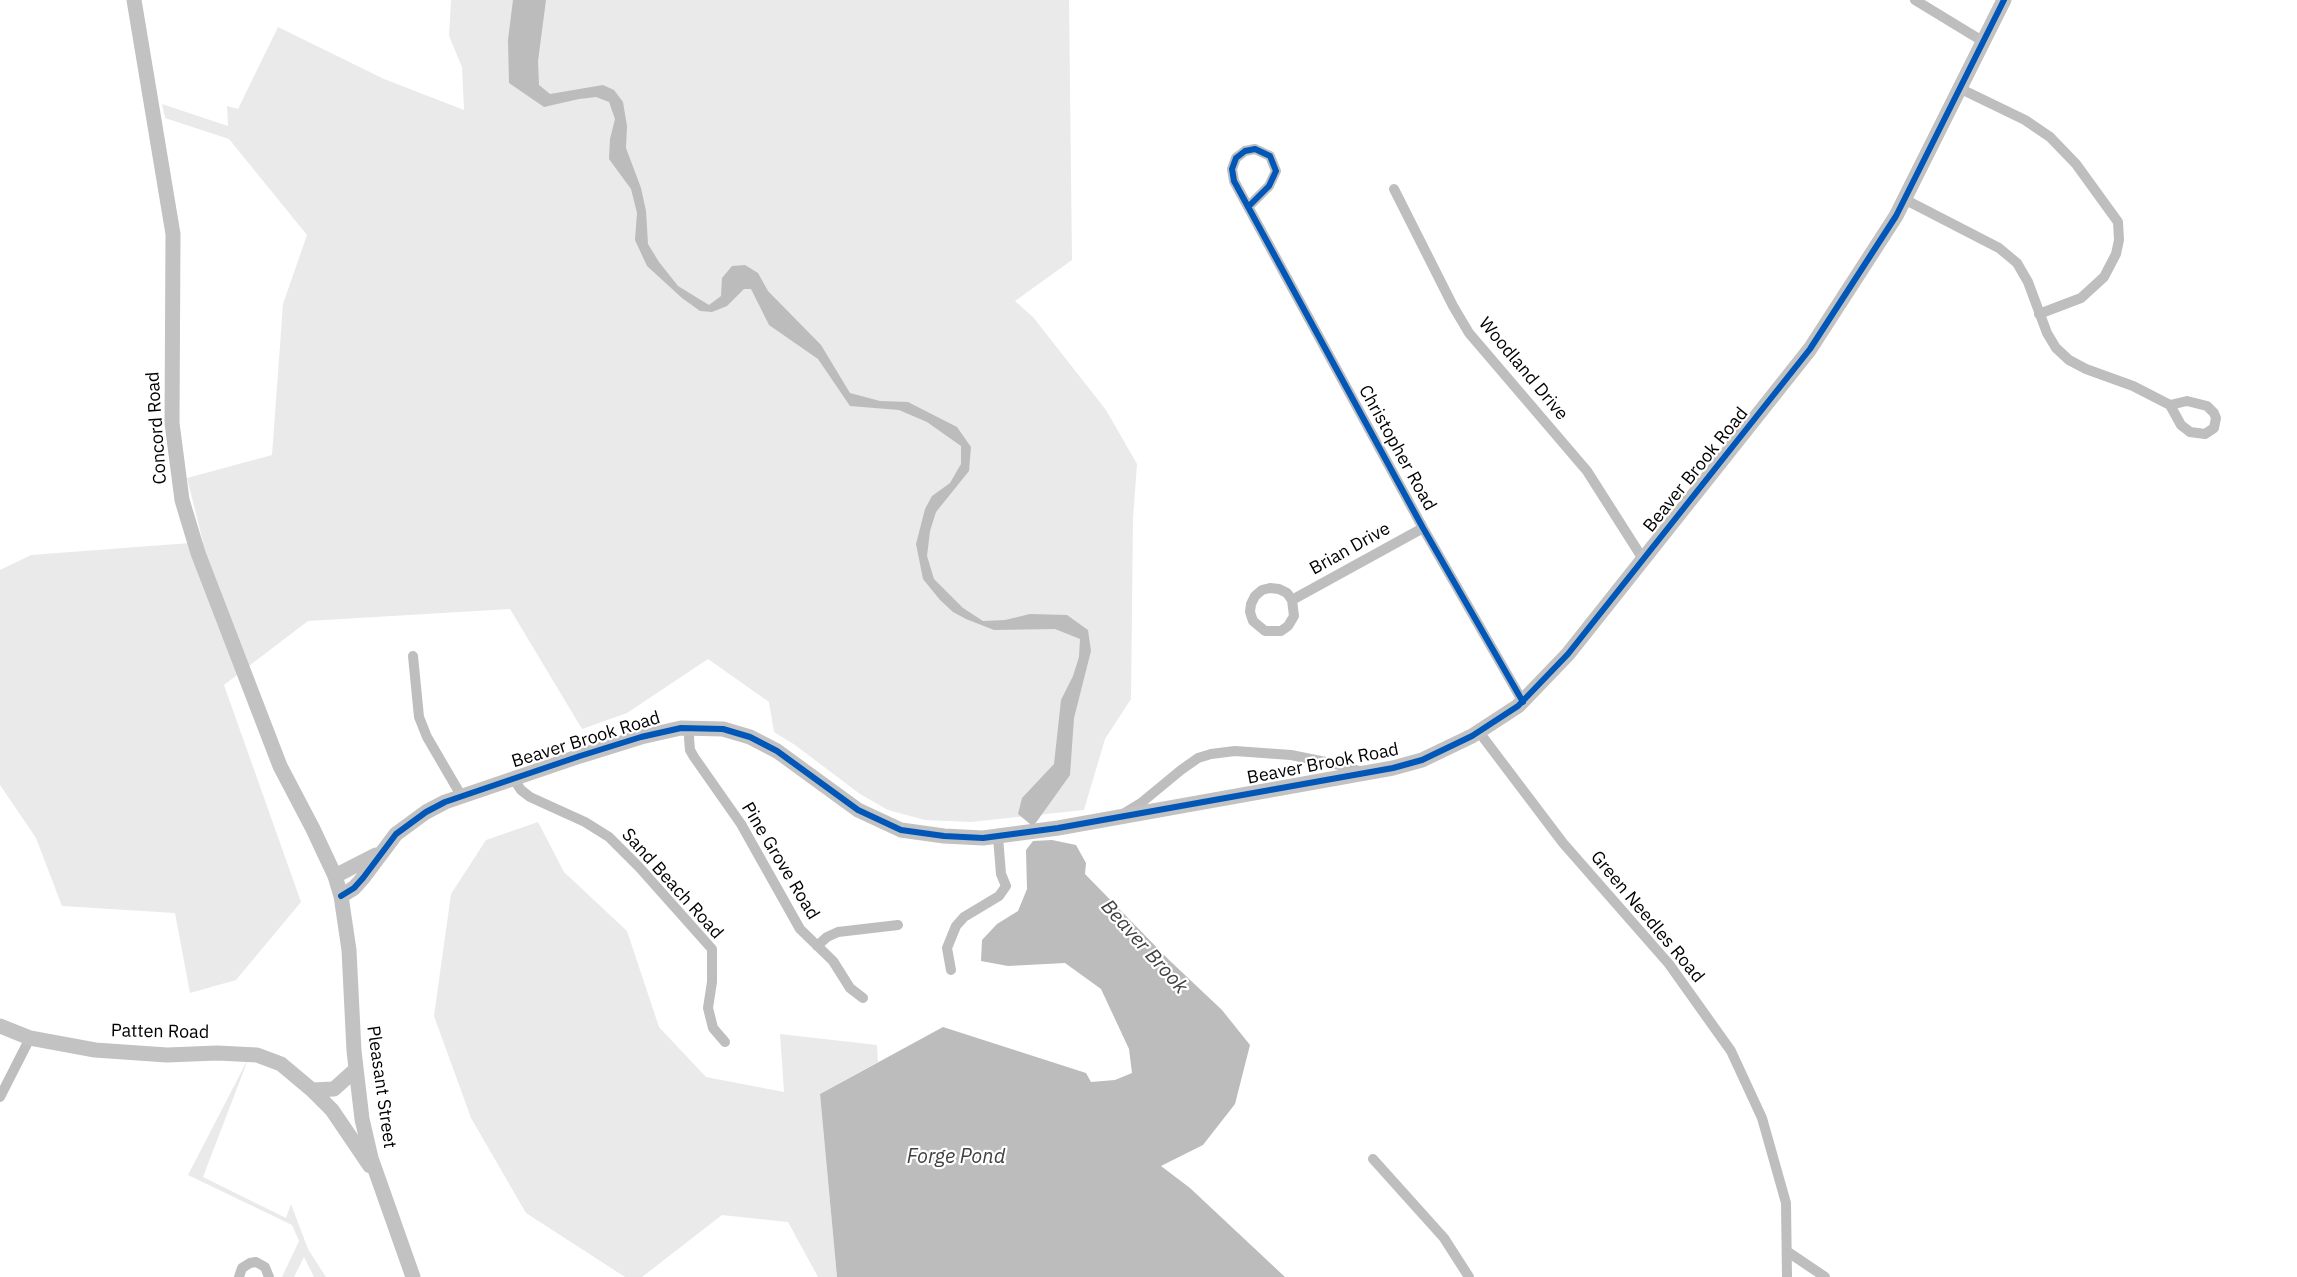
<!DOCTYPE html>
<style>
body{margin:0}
canvas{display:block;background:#fff}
</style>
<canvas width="2297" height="1277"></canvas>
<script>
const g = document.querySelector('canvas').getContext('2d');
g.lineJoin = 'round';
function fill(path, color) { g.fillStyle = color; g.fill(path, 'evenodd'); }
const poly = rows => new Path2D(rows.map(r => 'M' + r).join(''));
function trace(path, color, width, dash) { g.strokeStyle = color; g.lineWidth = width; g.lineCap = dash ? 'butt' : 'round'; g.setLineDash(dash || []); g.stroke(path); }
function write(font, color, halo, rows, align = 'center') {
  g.font = font + ' "IBM Plex Sans",sans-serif'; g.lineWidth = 4.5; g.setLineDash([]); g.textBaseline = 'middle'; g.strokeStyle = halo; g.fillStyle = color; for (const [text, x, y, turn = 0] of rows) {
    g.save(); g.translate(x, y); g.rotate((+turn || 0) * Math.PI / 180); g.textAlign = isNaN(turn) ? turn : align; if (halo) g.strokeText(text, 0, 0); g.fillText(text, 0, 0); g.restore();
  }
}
fill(poly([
 [451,0,1069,0,1072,260,1015,301,1033,317,1106,410,1137,464,1133,518,1131,699,1105,739,1084,810,971,822,925,820,888,810,860,794,795,745,774,732,769,702,708,659,627,713,582,729,510,609,308,621,224,685,301,902,236,980,190,993,175,913,62,906,36,838,0,785,0,570,31,555,203,542,187,478,272,455,283,304,307,235,229,139,165,118,162,104,228,126,227,106,238,109,278,27,384,79,464,110,462,67,449,36],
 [538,822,564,872,627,931,659,1027,706,1077,784,1092,780,1034,877,1045,878,1062,820,1094,837,1277,818,1277,788,1222,722,1215,642,1277,625,1277,526,1213,471,1118,434,1016,451,894,486,840],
 [249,1057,203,1177,286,1218,291,1204,308,1249,326,1277,314,1277,304,1257,294,1277,282,1277,299,1241,292,1225,188,1175]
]), '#eaeaea');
fill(poly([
 [513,0,546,0,538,61,539,85,550,94,603,85,614,90,623,102,627,126,626,148,641,188,646,211,648,244,659,262,678,286,709,305,721,296,722,278,732,266,745,265,758,273,768,291,821,345,850,393,880,401,908,402,957,427,971,447,969,471,936,512,930,531,927,556,934,579,963,608,983,621,1005,620,1030,614,1067,615,1088,630,1091,651,1074,718,1070,775,1035,824,1030,824,1018,814,1022,798,1054,764,1061,700,1073,676,1079,657,1080,639,1055,629,994,630,966,619,953,612,940,600,923,579,916,544,925,509,932,496,950,483,961,464,961,446,927,422,899,410,850,406,818,359,769,325,751,289,744,289,727,306,712,312,700,311,682,298,647,266,635,240,637,213,631,189,609,159,610,139,615,119,609,102,596,97,579,99,544,107,509,83,508,40],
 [1052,840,1076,845,1086,863,1085,874,1168,959,1222,1010,1250,1045,1235,1104,1203,1145,1161,1166,1190,1188,1285,1277,837,1277,820,1094,943,1027,1086,1073,1091,1082,1115,1080,1132,1073,1129,1049,1101,989,1065,963,1008,966,981,961,982,940,997,924,1018,911,1027,889,1026,850,1033,841]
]), '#bcbcbc');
trace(poly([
 [1915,0,1984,42],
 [1961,89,2025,120,2050,137,2076,164,2118,222,2119,240,2116,254,2104,277,2081,298,2039,314],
 [1394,189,1453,306,1469,333,1587,471,1643,559],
 [1904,199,1999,248,2017,263,2028,282,2047,333,2056,348,2069,360,2086,369,2133,386,2170,405,2181,425,2190,432,2205,434,2214,428,2216,418,2214,413,2207,406,2187,401,2170,405],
 [1248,207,1269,186,1276,171,1270,156,1255,149,1245,151,1236,158,1232,169,1234,181,1423,528,1523,702],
 [1292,600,1294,616,1288,626,1281,631,1265,631,1253,621,1250,612,1251,604,1255,596,1262,590,1270,588,1279,589,1287,593,1292,600,1423,528],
 [413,656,419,717,427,737,462,797],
 [690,728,689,738,690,750,694,757,741,824,800,929,833,961,850,988,863,998],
 [1479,732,1563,843,1669,964,1731,1051,1762,1118,1786,1203,1787,1277],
 [513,778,521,790,530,797,585,822,609,837,639,867,712,949,712,982,708,1008,713,1028,725,1042],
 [1123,814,1141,803,1181,770,1198,758,1211,754,1235,751,1291,755,1340,765,1362,772],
 [817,946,827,937,838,932,898,925],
 [951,970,947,948,956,926,964,917,999,896,1006,886,1001,874,998,837],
 [0,1097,30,1038],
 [1373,1159,1444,1238,1469,1277],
 [1788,1252,1825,1277],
 [239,1277,242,1268,250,1263,256,1262,265,1267,269,1277]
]), '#bebebe', 10);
trace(poly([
 [134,0,173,234,172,423,182,500,198,553,280,766,313,829,335,876,341,896,349,950,354,1051,362,1119,371,1158,413,1277],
 [335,876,376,855],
 [341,896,354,888,363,878,396,834,426,812,445,802,580,756,641,737,681,728,723,729,750,737,777,751,858,810,901,830,944,836,983,838,1058,828,1393,768,1422,760,1472,736,1518,706,1568,654,1810,349,1896,216,2004,0],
 [0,1026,30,1038,95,1050,167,1055,217,1053,257,1055,281,1064,312,1090,334,1089,355,1070],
 [312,1090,332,1110,370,1166]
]), '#c2c2c2', 15);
trace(poly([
 [1248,207,1269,186,1276,171,1270,156,1255,149,1245,151,1236,158,1232,169,1234,181,1423,528,1523,702],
 [341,896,354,888,363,878,396,834,426,812,445,802,580,756,641,737,681,728,723,729,750,737,777,751,858,810,901,830,944,836,983,838,1058,828,1393,768,1422,760,1472,736,1518,706,1568,654,1810,349,1896,216,2004,0]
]), '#0057b8', 6);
write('18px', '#000', '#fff', [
 ["Woodland Drive",1523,369,50],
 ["Concord Road",157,428,-94],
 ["Christopher Road",1397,448,61],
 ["Beaver Brook Road",1696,470,-51],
 ["Brian Drive",1350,549,-29],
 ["Beaver Brook Road",586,740,-17],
 ["Beaver Brook Road",1323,764,-11],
 ["Pine Grove Road",780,861,59],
 ["Sand Beach Road",672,884,48],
 ["Green Needles Road",1647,917,50],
 ["Patten Road",160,1032,1],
 ["Pleasant Street",381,1087,82]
]);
write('italic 20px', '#414141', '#fff', [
 ["Beaver Brook",1144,947,48],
 ["Forge Pond",956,1157]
]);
</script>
